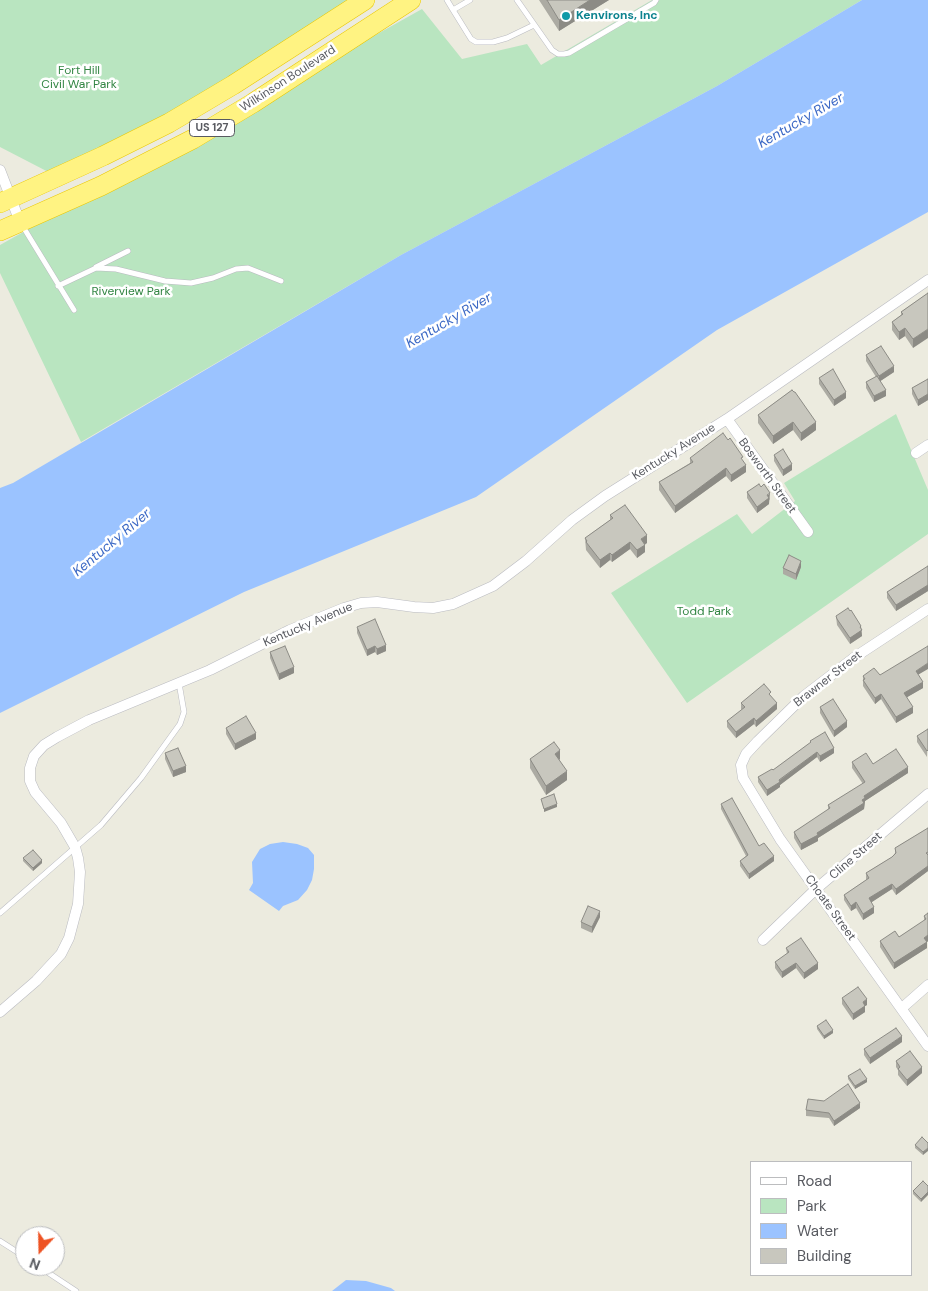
<!DOCTYPE html>
<style>
body{margin:0}
#map{position:relative;width:928px;height:1291px;overflow:hidden;background:#ecebdf;font-family:"DM Sans",sans-serif}
canvas{display:block}
.legend{position:absolute;left:750px;top:1161px;width:162px;height:115px;box-sizing:border-box;background:#fff;border:1px solid #bcbdbf;margin:0;padding:6px 9px;list-style:none;font-size:15px;color:#585a60}
.legend li{display:flex;align-items:center;gap:10px;height:25px}
.legend b{width:25px;border:1px solid #bcbdbf}
.north{position:absolute;left:15px;top:1226px;width:50px;height:50px;box-sizing:border-box;background:#fff;border:1px solid #bcbdbf;border-radius:50%;rotate:201deg;font-size:14px;font-weight:700;line-height:20px;text-align:center;color:#585a60}
.north::after{content:'';display:block;margin:auto;width:18px;height:22px;background:#ee5323;clip-path:polygon(50% 0,100% 100%,50% 72%,0 100%)}
</style>
<div id="map">
<canvas width="928" height="1291"></canvas>
<ul class="legend">
<li><b style="height:6px;background:#fff"></b>Road</li>
<li><b style="height:14px;background:#b9e5c0"></b>Park</li>
<li><b style="height:14px;background:#9bc3ff"></b>Water</li>
<li><b style="height:14px;background:#c8c7be"></b>Building</li>
</ul>
<div class="north">N</div>
</div>
<script>
const g = document.querySelector('canvas').getContext('2d');
g.lineJoin = 'round';
function fill(path, color) { g.fillStyle = color; g.fill(path, 'evenodd'); }
const poly = rows => new Path2D(rows.map(r => 'M' + r).join(''));
function trace(path, color, width, dash) { g.strokeStyle = color; g.lineWidth = width; g.lineCap = dash ? 'butt' : 'round'; g.setLineDash(dash || []); g.stroke(path); }
function write(font, color, halo, rows, align = 'center') {
  g.font = font + ' "DM Sans",sans-serif'; g.lineWidth = 5; g.setLineDash([]); g.textBaseline = 'middle'; g.strokeStyle = halo; g.fillStyle = color; for (const [text, x, y, turn = 0] of rows) {
    g.save(); g.translate(x, y); g.rotate((+turn || 0) * Math.PI / 180); g.textAlign = isNaN(turn) ? turn : align; if (halo) g.strokeText(text, 0, 0); g.fillText(text, 0, 0); g.restore();
  }
}
fill(poly([
 [0,0,356,0,215,96,58,177,0,147],
 [652,0,862,0,717,86,401,255,81,442,0,273,0,245,422,9,462,59,527,44,541,65],
 [896,414,928,490,928,534,687,703,611,593,737,514,752,534,795,501,784,483]
]), '#b9e5c0');
fill(poly([
 [862,0,928,0,928,212,717,330,476,497,244,592,0,713,0,488,13,483,401,255,717,86],
 [283,842,297,844,308,848,314,855,314,869,312,880,307,890,298,900,283,906,279,911,249,890,253,883,252,862,260,849,270,844],
 [346,1280,366,1281,391,1288,395,1291,332,1291]
]), '#9bc3ff');
const lane = poly([
 [447,0,453,10,470,0],
 [517,0,552,50,558,54,564,54,569,53,654,3,656,0],
 [453,10,471,39,476,42,493,42,507,38,534,25],
 [22,225,74,310],
 [96,267,128,251],
 [58,286,96,268,116,269,165,281,191,283,213,278,236,269,248,268,281,281],
 [0,913,101,825,141,778,180,724,184,712,179,683],
 [0,1241,25,1257],
 [38,1266,76,1291]
]);
const street = poly([
 [0,170,20,222],
 [727,419,808,532],
 [916,453,928,445],
 [928,609,855,657,804,696,758,741,746,754,741,765,743,778,780,839,928,1046],
 [763,940,816,889,928,794],
 [902,1008,928,985],
 [0,1012,36,981,61,954,69,938,78,904,80,872,78,858,75,847,61,823,35,792,30,781,30,768,34,756,44,745,57,737,89,720,210,670,290,630,344,608,361,603,377,602,414,607,433,608,453,604,493,586,526,561,572,520,605,496,727,419,928,280]
]);
const highway = poly([
 [0,203,103,156,169,123,233,85,365,0],
 [0,231,101,186,193,139,253,103,411,0]
]);
trace(lane, '#babbc1', 6);
trace(street, '#babbc1', 11);
trace(highway, '#eac700', 20);
trace(lane, '#fff', 5);
trace(street, '#fff', 10);
trace(highway, '#fff382', 19);
fill(poly([
 [539,0,609,0,559,31],
 [928,293,913,348,905,336,899,340,892,330,892,322,901,315,901,312],
 [866,355,894,372,880,381,886,396,874,402,866,388,866,382,876,377,866,361],
 [819,378,846,398,834,406,819,384],
 [928,379,928,400,918,406,912,394,912,388],
 [792,390,816,430,801,441,793,430,773,444,758,423,758,415],
 [774,455,792,470,783,476,774,461],
 [690,458,743,461,746,472,731,482,726,476,675,513,659,490,659,482,690,463],
 [761,487,770,499,769,500,769,504,757,513,747,498,747,492],
 [610,515,647,543,645,544,645,552,637,558,630,549,612,562,610,560,600,568,586,550,585,538,610,520],
 [928,566,928,591,896,611,887,598,887,592],
 [801,567,796,580,783,574,783,568],
 [836,616,861,629,862,636,850,644,837,625],
 [357,627,386,651,377,655,375,652,367,656,357,633],
 [270,652,294,673,279,680,270,658],
 [880,675,918,675,923,688,907,697,913,713,896,723,881,699,875,704,863,686,863,676],
 [771,697,777,709,756,727,754,724,736,738,727,727,727,721,742,710,741,709,741,703],
 [820,707,847,727,834,737,820,713],
 [226,728,256,739,235,750,226,734],
 [928,729,927,757,917,742,917,736],
 [810,741,834,753,820,762,817,757,780,785,780,787,767,796,758,782,758,777,773,770,810,743],
 [165,753,186,772,173,777,165,759],
 [530,759,560,759,559,760,567,780,546,795,530,768],
 [852,762,873,764,908,773,865,801,864,809,818,838,818,841,801,850,794,838,794,832,828,810,828,805,863,784,852,768],
 [721,804,759,846,774,861,749,879,740,866,740,861,746,856,721,809],
 [928,828,928,871,896,895,892,889,871,902,874,913,863,920,856,908,851,911,844,900,844,895,866,880,866,873,892,857,895,853,895,848],
 [23,858,42,863,33,871,23,861],
 [928,913,928,941,927,942,927,948,894,969,880,947,880,941,899,937,924,921,924,916],
 [600,917,592,933,581,928,581,922],
 [786,948,818,969,804,979,796,968,782,978,775,968,775,962,787,954],
 [842,998,867,1005,865,1006,865,1012,853,1020,842,1004],
 [817,1026,833,1033,824,1039,817,1029],
 [902,1042,870,1064,864,1055,864,1049],
 [896,1061,922,1073,907,1086,898,1075,898,1070,896,1067],
 [848,1076,867,1082,855,1089,848,1079],
 [860,1108,834,1126,829,1118,806,1116,806,1110],
 [928,1143,923,1155,915,1148,915,1145],
 [923,1181,921,1202,913,1194,913,1191]
]), '#acaba3');
fill(poly([
 [590,0,609,0,559,31,559,20],
 [905,328,905,336,899,340,899,332],
 [928,329,928,338,913,348,913,339],
 [894,366,894,372,879,382,879,376],
 [886,390,886,396,874,402,874,396],
 [846,392,846,398,834,406,834,400],
 [928,394,928,400,918,406,918,400],
 [793,422,793,430,773,444,773,436],
 [816,422,816,430,801,441,801,433],
 [792,464,792,470,783,476,783,470],
 [746,465,746,472,731,482,731,475],
 [726,468,726,476,675,513,675,506],
 [770,493,769,504,757,513,757,507],
 [647,535,647,543,641,547,641,539],
 [630,542,630,549,612,562,612,555],
 [645,545,645,552,637,558,637,550],
 [610,553,610,560,600,568,600,560],
 [801,561,801,567,796,580,796,574],
 [928,585,928,591,896,611,896,605],
 [861,626,862,636,850,644,850,638],
 [386,645,386,651,377,655,377,649],
 [375,646,375,652,367,656,367,650],
 [928,663,928,669,916,676,916,671],
 [294,667,294,673,279,680,279,674],
 [923,682,923,688,904,699,904,693],
 [881,694,881,699,875,704,875,698],
 [777,703,777,709,756,727,756,721],
 [913,707,913,713,896,723,896,717],
 [754,718,754,724,736,738,736,732],
 [847,721,847,727,834,737,834,731],
 [256,733,256,739,235,750,235,744],
 [834,748,834,753,820,762,820,756],
 [560,750,560,759,555,763,555,754],
 [817,752,817,757,780,785,780,787,767,796,767,790],
 [186,766,186,772,173,777,173,771],
 [908,767,908,773,865,801,864,809,818,838,818,841,801,850,801,844,864,796],
 [567,771,567,780,546,795,546,786],
 [557,804,557,807,544,812,544,809],
 [774,856,774,861,749,879,749,874],
 [42,860,42,863,33,871,33,868],
 [928,866,928,871,896,895,896,889],
 [892,884,892,889,869,904,869,898],
 [856,902,856,908,851,911,851,906],
 [874,907,874,913,863,920,863,914],
 [600,911,600,917,592,933,592,927],
 [928,935,928,941,927,942,927,948,894,969,894,963],
 [796,963,796,968,782,978,782,972],
 [818,963,818,969,804,979,804,973],
 [867,999,867,1005,865,1006,865,1012,853,1020,853,1014,863,1002],
 [833,1030,833,1033,824,1039,824,1036],
 [902,1036,902,1042,870,1064,870,1058],
 [922,1067,922,1073,907,1086,907,1080],
 [867,1079,867,1082,855,1089,855,1086],
 [860,1103,860,1108,834,1126,834,1121],
 [928,1148,928,1151,923,1155,923,1152],
 [928,1192,928,1195,921,1202,921,1199]
]), '#8c8b85');
const building = poly([
 [547,0,590,0,559,20,547,0],
 [928,293,928,329,913,339,905,328,899,332,892,322,903,314,901,312,928,293],
 [881,346,894,366,879,376,866,355,881,346],
 [833,369,846,392,834,400,819,378,833,369],
 [877,376,886,390,874,396,866,382,877,376],
 [928,379,928,394,918,400,912,388,928,379],
 [792,390,794,392,795,392,816,422,801,433,793,422,773,436,758,415,792,390],
 [723,433,728,440,730,438,743,457,741,458,746,465,731,475,726,468,675,506,659,482,693,462,690,458,723,433],
 [783,449,792,464,783,470,774,455,783,449],
 [759,484,761,487,764,484,770,493,767,495,769,498,757,507,747,492,759,484],
 [625,505,647,535,641,539,645,545,637,550,630,542,612,555,610,553,600,560,586,542,587,541,585,538,613,518,610,515,625,505],
 [789,555,801,561,796,574,783,568,789,555],
 [928,566,928,585,896,605,887,592,928,566],
 [848,608,850,611,851,610,861,626,860,627,862,630,850,638,837,619,836,616,848,608],
 [375,619,386,645,377,649,375,646,367,650,357,627,375,619],
 [285,646,294,667,279,674,270,652,285,646],
 [928,646,928,663,916,671,923,682,904,693,913,707,896,717,881,694,875,698,863,680,865,679,863,676,874,668,880,675,928,646],
 [764,684,771,692,769,694,777,703,756,721,754,718,736,732,727,721,745,707,741,703,764,684],
 [833,699,847,721,834,731,820,707,833,699],
 [246,716,256,733,235,744,226,728,246,716],
 [928,729,928,750,927,751,917,736,928,729],
 [825,732,834,748,820,756,817,752,779,780,780,782,767,790,758,777,772,769,773,770,811,742,810,741,825,732],
 [554,742,560,750,555,754,567,771,546,786,530,759,554,742],
 [178,748,186,766,173,771,165,753,178,748],
 [896,749,908,767,864,796,865,798,862,800,864,803,817,833,818,835,801,844,794,832,830,808,828,805,865,782,852,762,866,753,873,764,896,749],
 [554,794,557,804,544,809,541,799,554,794],
 [732,798,759,846,764,843,774,856,749,874,740,861,748,855,721,804,732,798],
 [928,828,928,852,926,853,928,855,928,866,896,889,892,884,869,898,874,907,863,914,856,902,851,906,844,895,869,878,866,873,892,857,896,853,895,848,928,828],
 [33,850,42,860,33,868,23,858,33,850],
 [588,906,600,911,592,927,581,922,588,906],
 [928,913,928,935,924,938,927,942,894,963,880,941,895,931,899,937,926,919,924,916,928,913],
 [801,938,818,963,804,973,796,963,782,972,775,962,789,952,786,948,801,938],
 [858,987,867,999,863,1002,865,1006,853,1014,842,998,858,987],
 [826,1020,833,1030,824,1036,817,1026,826,1020],
 [896,1028,902,1036,870,1058,864,1049,896,1028],
 [910,1051,922,1067,907,1080,898,1069,900,1067,896,1061,910,1051],
 [860,1069,867,1079,855,1086,848,1076,860,1069],
 [848,1084,860,1103,834,1121,829,1113,806,1110,808,1099,824,1101,848,1084],
 [922,1137,928,1143,928,1148,923,1152,915,1145,922,1137],
 [923,1181,928,1186,928,1192,921,1199,913,1191,923,1181]
]);
fill(building, '#c8c7be');
trace(building, '#8c8b85', 1);
for (const [x, y, r, color] of [
 [566,16,5,"#0f9aa8"]
]) { const dot = new Path2D(); dot.arc(x, y, r, 0, 2 * Math.PI); g.fillStyle = color; g.fill(dot); trace(dot, '#fff', 2); }
for (const [x, y, w] of [
 [212,128,45]
]) { const box = new Path2D(); box.roundRect(x - w / 2, y - 8.5, w, 17, 4); g.fillStyle = '#fff'; g.fill(box); trace(box, '#585a60', 1); }
write('bold 11px', '#585a60', null, [
 ["US 127",212,128]
]);
write('bold 12px', '#0d838f', '#fff', [
 ["Kenvirons, Inc",576,16]
], 'left');
write('12px', '#328543', '#fff', [
 ["Fort Hill",79,71],
 ["Civil War Park",79,85],
 ["Riverview Park",131,292],
 ["Todd Park",704,612]
]);
write('12px', '#585a60', '#fff', [
 ["Wilkinson Boulevard",288,79,-33],
 ["Kentucky Avenue",674,452,-32],
 ["Bosworth Street",767,476,54],
 ["Kentucky Avenue",308,625,-23],
 ["Brawner Street",828,679,-38],
 ["Cline Street",856,856,-41],
 ["Choate Street",830,908,54]
]);
write('italic 14px', '#3b68c5', '#fff', [
 ["Kentucky River",801,121,-30],
 ["Kentucky River",449,321,-30],
 ["Kentucky River",112,543,-40]
]);
</script>
